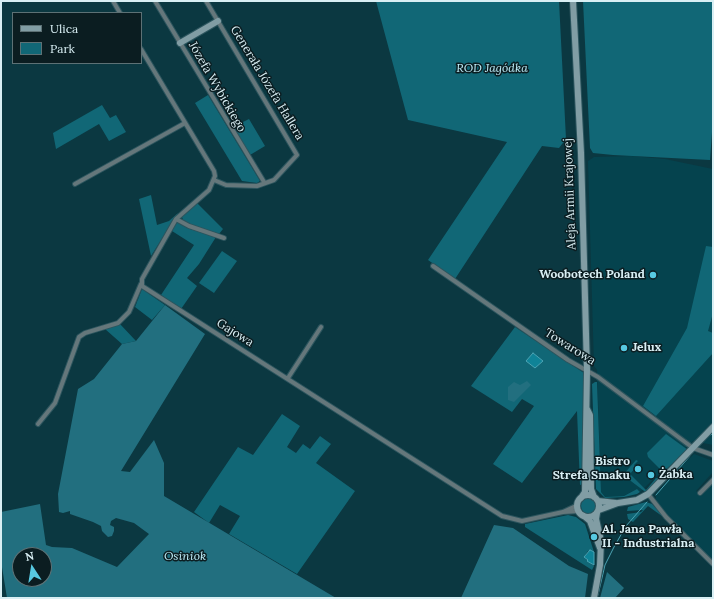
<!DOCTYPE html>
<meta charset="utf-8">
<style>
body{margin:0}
#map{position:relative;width:714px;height:599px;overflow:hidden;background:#0b3841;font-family:Lora,serif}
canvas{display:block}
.frame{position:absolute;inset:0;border:2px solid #d9eff4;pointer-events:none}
.legend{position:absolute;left:12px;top:12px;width:130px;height:52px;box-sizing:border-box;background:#0b1d21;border:1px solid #5d7175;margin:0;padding:5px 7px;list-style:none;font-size:12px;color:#d9eff4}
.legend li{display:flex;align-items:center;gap:8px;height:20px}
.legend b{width:20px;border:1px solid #5d7175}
.north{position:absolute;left:12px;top:547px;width:40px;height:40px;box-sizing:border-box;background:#0b1d21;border:1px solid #5d7175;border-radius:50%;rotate:348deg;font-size:11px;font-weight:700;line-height:16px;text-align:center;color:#d9eff4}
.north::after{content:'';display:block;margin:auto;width:14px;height:18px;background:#57c9e1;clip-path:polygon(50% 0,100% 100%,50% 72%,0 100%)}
</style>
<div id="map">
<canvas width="714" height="599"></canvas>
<div class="frame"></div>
<ul class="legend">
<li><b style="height:5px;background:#819da4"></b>Ulica</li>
<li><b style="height:11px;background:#116776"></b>Park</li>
</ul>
<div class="north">N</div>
</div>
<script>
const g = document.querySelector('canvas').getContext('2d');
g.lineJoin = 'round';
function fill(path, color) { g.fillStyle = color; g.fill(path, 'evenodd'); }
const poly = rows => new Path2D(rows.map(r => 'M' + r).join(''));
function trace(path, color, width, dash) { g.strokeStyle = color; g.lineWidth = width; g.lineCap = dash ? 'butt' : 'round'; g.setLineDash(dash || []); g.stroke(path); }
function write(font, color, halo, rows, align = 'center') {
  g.font = font + ' Lora,serif'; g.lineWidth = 3; g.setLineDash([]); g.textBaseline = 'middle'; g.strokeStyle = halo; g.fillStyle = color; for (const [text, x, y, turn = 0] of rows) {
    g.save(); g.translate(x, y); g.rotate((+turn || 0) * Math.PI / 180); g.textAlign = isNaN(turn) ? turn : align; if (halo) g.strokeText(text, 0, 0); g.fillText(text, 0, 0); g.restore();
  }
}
fill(poly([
 [631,156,665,159,713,169,713,445,693,441,640,492,637,489,624,496,605,497,601,492,597,370,594,366,588,161,594,157],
 [694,454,713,461,713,472,696,491,701,496,713,482,713,561,660,509,656,499,656,495,670,478]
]), '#05434e');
fill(poly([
 [376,1,559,1,566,139,559,148,542,146,455,279,428,260,507,142,408,120],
 [583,1,713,1,713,118,710,160,613,155,593,153,590,148],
 [208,95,260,181,257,183,242,181,195,103],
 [102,105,110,118,116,115,126,132,109,141,99,124,56,149,53,133],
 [249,119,265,146,250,155,233,127],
 [151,195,157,225,169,221,178,213,151,256,139,199],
 [197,203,223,229,219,234,191,226,183,220,181,214],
 [177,222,190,229,216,237,199,264,187,278,197,286,181,309,161,295,194,245,172,231,167,237],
 [706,246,713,247,713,313,708,331,713,333,713,353,656,416,643,406,687,328],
 [222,251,237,261,214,293,199,283],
 [142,289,165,305,152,320,135,307],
 [120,324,136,341,122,344,105,329],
 [515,327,584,373,586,400,582,451,583,484,580,485,577,411,522,483,493,464,534,406,522,399,512,412,471,386],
 [595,382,597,382,601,492,605,497,624,496,637,489,640,492,637,494,624,497,605,498,596,489,592,384],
 [282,414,300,426,287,447,296,453,303,444,310,449,320,436,331,444,316,463,355,491,297,574,229,534,240,516,220,505,209,523,194,512,238,447,253,455],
 [666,434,688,450,663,472,648,457,647,453],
 [636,460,638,461,634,465,636,467,630,474,646,490,656,478,660,479,648,494,623,475],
 '581 506a8 8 0 1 1 16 0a8 8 0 1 1-16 0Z',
 [646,502,652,504,666,519,648,506,633,522,628,519,627,514,641,512,643,510,627,511,628,507],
 [568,515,576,517,585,524,594,552,588,551,584,557,594,566,592,570,525,527,525,524]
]), '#116776');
fill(poly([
 [165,305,205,334,121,471,130,472,154,440,164,463,164,496,336,598,7,598,1,561,1,512,40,504,46,545,52,547,72,548,117,567,149,534,134,523,116,518,111,521,110,525,114,527,114,531,112,536,108,537,102,531,101,526,93,522,70,514,70,511,63,513,59,512,58,494,78,389,94,379,122,344,136,341],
 [20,555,44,555,44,579,20,579],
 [527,381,531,385,514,402,508,400,508,387,514,382,520,385],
 [494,525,513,528,569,566,588,574,585,598,461,598],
 [607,572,624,588,615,598,600,598]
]), '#226f7f');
const water = poly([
 [533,353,543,361,535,368,526,361,533,353],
 [590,550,594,552,594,565,587,561,588,560,584,557,590,550]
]);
fill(water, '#0f8397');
trace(water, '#4ca3b3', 1);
trace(poly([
 [711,435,713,433],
 [656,495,690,456],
 [598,595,605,565,614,547,626,526,647,502]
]), '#4ca3b3', 1);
const street = poly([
 [113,1,120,13],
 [155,1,264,182],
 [206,1,297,155,274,180,257,186,226,185,214,180],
 [141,49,214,171,215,176,209,190,176,219,142,279,142,286,502,516,522,521,563,512,579,511],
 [75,184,185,123],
 [176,219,189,226,224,238],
 [433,266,568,360,598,377,693,448,713,455],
 [288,378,321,327],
 [38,424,55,403,79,337,85,333,118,323,129,312,141,284],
 [700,493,713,480],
 [648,494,666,517,713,564],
 [563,512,578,505]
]);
const secondary = poly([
 [573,1,581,153,587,370,585,492,581,498],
 [180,43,218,21],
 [587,409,590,415,591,489,594,497],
 '577 506a11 11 0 1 1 22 0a11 11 0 1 1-22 0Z',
 [598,501,616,503],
 [599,510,618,503,637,500,648,494,713,427],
 [584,516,590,521,600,548],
 [594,598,600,565,601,541,596,519,597,513]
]);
trace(street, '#2c555e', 6);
trace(secondary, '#2c555e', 8);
trace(street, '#65777b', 4);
trace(secondary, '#819da4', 6);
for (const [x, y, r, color] of [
 [653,275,4,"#57c9e1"],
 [624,348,4,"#57c9e1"],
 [638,469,4,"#57c9e1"],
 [651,475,4,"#57c9e1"],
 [594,537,4,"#57c9e1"]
]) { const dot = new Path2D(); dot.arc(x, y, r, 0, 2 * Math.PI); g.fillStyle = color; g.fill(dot); trace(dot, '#0b1d21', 1.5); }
write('italic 12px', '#bdecf7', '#0b1d21', [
 ["ROD Jagódka",492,69],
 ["Osiniok",185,557]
]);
write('12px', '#d9eff4', '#0b1d21', [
 ["Generała Józefa Hallera",267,83,59],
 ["Józefa Wybickiego",217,87,60],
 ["Aleja Armii Krajowej",570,194,-92],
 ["Gajowa",235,333,32],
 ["Towarowa",570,347,32]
]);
write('bold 12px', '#d9eff4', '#0b1d21', [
 ["Woobotech Poland",645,275,"right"],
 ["Jelux",632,348],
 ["Bistro",630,462,"right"],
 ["Strefa Smaku",630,476,"right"],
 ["Żabka",659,475],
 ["Al. Jana Pawła",602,530],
 ["II - Industrialna",602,544]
], 'left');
</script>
